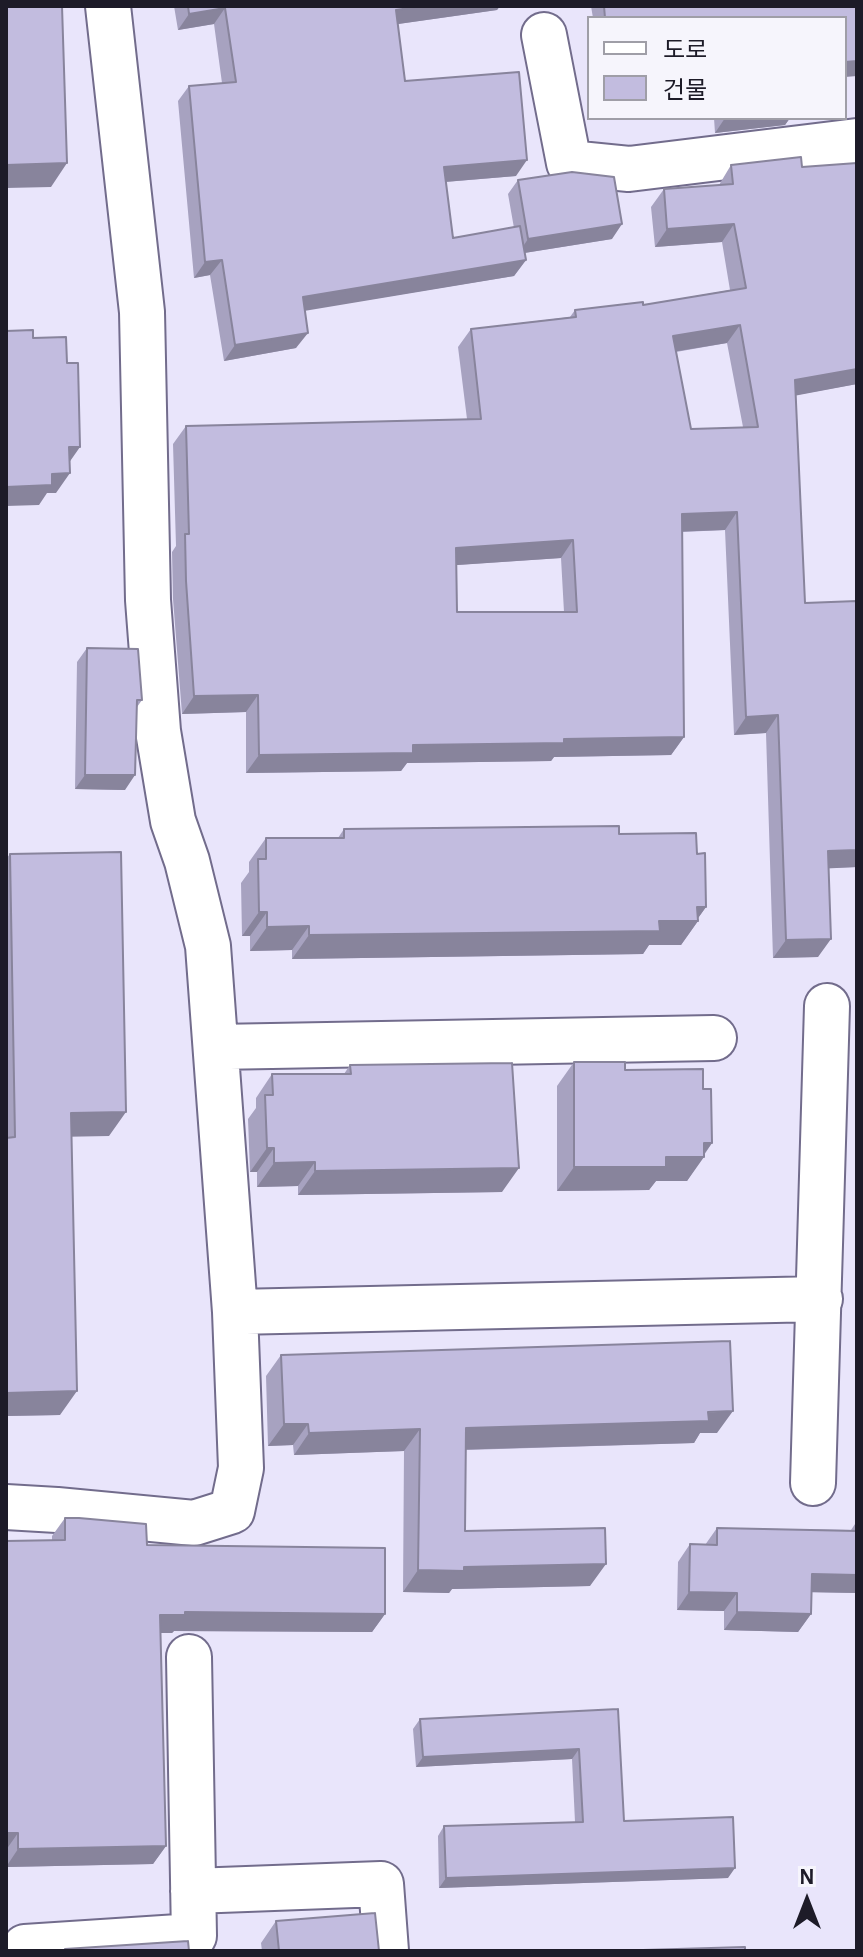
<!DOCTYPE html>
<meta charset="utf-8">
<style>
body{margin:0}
#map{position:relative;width:863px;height:1957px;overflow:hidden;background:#e9e5fb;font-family:"Alegreya Sans","Noto Sans KR",sans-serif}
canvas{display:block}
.frame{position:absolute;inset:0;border:8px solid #1d1b28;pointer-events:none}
.legend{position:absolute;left:587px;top:16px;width:260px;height:104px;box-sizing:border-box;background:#f6f5fc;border:2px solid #9f9ea7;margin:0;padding:10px 14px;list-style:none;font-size:24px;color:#1d1b28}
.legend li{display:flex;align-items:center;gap:16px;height:40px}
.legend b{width:40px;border:2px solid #9f9ea7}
.north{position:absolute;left:767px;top:1861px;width:80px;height:80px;-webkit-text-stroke:6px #f6f5fc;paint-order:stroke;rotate:0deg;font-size:22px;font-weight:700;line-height:32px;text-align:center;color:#1d1b28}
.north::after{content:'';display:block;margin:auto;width:28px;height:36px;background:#1d1b28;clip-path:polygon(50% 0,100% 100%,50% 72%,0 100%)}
</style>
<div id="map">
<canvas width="863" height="1957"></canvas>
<div class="frame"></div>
<ul class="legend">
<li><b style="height:10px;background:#fff"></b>도로</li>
<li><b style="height:22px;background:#c2bcdf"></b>건물</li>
</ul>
<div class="north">N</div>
</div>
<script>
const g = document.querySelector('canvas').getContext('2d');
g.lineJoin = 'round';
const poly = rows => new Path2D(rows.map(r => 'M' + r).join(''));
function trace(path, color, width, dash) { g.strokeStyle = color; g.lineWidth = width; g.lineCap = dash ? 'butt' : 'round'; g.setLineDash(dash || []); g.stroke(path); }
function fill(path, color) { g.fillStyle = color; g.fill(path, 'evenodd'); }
const minor = poly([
 [544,35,569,163,629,169,857,141],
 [216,1047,714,1038],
 [235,1312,820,1299],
 [813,1483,827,1006],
 [6,1507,57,1510,194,1523,232,1511,241,1468,235,1312,208,946,187,861,173,821,158,731,148,600,142,312,108,6],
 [193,1891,381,1884,386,1951],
 [24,1951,25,1947,194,1936,189,1657]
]);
trace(minor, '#726c8c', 48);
trace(minor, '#fff', 44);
fill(poly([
 [174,6,500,6,497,10,398,24,405,81,516,176,445,182,453,238,514,228,508,194,518,180,612,239,524,253,526,260,514,276,304,310,296,348,224,361,210,275,194,278,178,101,189,86,222,83,214,24,178,30],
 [591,6,857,6,845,18,593,18],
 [714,118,790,118,785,125,715,133],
 [857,163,857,384,796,395,805,603,857,601,857,867,829,868,818,957,773,958,766,733,734,735,725,530,682,532,684,737,671,755,554,757,551,761,407,763,401,771,246,773,246,712,182,714,173,599,172,552,176,546,173,444,186,426,467,419,458,347,471,329,570,317,575,310,643,305,730,290,722,242,655,247,651,207,664,189,719,185,731,165,802,167],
 [727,343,743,427,691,429,676,352],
 [561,558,564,612,457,612,456,565],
 [87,648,142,700,137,707,125,790,75,789,77,662],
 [344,829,619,834,697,854,706,907,698,918,698,921,681,945,649,945,643,954,292,959,292,950,250,951,250,936,242,936,241,883,249,872,249,862,266,838,338,838],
 [10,854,109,1136,72,1136,60,1415,6,1416,6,859],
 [574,1062,625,1070,703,1089,712,1143,687,1181,656,1181,649,1190,557,1191,557,1086],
 [350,1065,502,1192,298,1195,298,1186,257,1187,257,1172,250,1172,248,1119,256,1108,256,1098,272,1074,344,1074],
 [281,1355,717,1433,700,1433,694,1443,466,1450,465,1531,590,1586,452,1589,449,1593,403,1592,404,1451,294,1455,293,1445,268,1446,266,1376],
 [65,1518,147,1545,385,1614,372,1632,174,1631,172,1633,160,1633,166,1846,153,1864,6,1867,6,1541,52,1540,52,1536],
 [857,1521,857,1593,811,1592,811,1614,798,1632,724,1630,724,1611,677,1610,678,1562,690,1544,705,1545,717,1528,851,1530],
 [618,1709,624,1821,728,1878,439,1888,438,1836,444,1826,575,1822,572,1759,416,1767,413,1729,420,1719],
 [276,1921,379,1951,262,1951,261,1943]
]), '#a7a2c0');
fill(poly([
 [423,6,500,6,497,10,384,26,396,10],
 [225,8,214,24,178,30,189,14],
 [857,61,857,76,845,77,845,62],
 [725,118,790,118,785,125,715,133],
 [527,160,516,176,432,183,444,167],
 [67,163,51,187,6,188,6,165],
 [622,224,612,239,518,254,528,239],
 [734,224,722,242,655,247,667,229],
 [222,260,210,275,194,278,205,262],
 [526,260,514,276,292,313,303,297],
 [740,325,727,343,660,354,673,336],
 [308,333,296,348,224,361,235,345],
 [857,369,857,384,783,398,795,380],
 [69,447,80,447,66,467],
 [70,473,56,493,47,493,39,505,6,506,6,487,52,474],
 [737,512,725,530,669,532,682,514],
 [573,540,561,558,443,566,456,548],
 [258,695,246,712,182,714,194,696],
 [778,715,766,733,734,735,746,717],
 [684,737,671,755,554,757,551,761,407,763,401,771,246,773,259,755,413,745,564,739],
 [85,775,135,775,125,790,75,789],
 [857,850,857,867,816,869,828,851],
 [697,907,706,907,696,921,698,921,681,945,649,945,643,954,292,959,309,935,659,921],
 [259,912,267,912,250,936,242,936],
 [309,926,292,950,250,951,267,927],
 [831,939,818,957,773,958,786,940],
 [126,1112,109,1136,55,1137,71,1113],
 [704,1143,712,1143,702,1157,704,1157,687,1181,656,1181,649,1190,557,1191,574,1167,666,1157],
 [267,1148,274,1148,257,1172,250,1172],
 [315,1162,298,1186,257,1187,274,1163],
 [519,1168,502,1192,298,1195,315,1171],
 [77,1391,60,1415,6,1416,6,1393],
 [733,1411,717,1433,700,1433,694,1443,450,1450,466,1428],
 [284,1424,308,1424,293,1445,268,1446],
 [420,1429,404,1451,294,1455,309,1433],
 [606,1564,590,1586,452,1589,449,1593,403,1592,418,1570,464,1567],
 [812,1574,857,1575,857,1593,799,1592],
 [689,1592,737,1593,724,1611,677,1610],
 [185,1612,385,1614,372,1632,174,1631,172,1633,147,1633,160,1615],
 [737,1612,811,1614,798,1632,724,1630],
 [579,1749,572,1759,416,1767,423,1757],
 [6,1833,18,1833,6,1850],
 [166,1846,153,1864,6,1867,18,1849],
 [735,1868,728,1878,439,1888,446,1878]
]), '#88849c');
const building = poly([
 [6,6,62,6,67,163,6,165,6,6],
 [188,6,423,6,396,10,405,81,519,72,527,160,444,167,453,238,520,226,526,260,303,297,308,333,235,345,222,260,205,262,189,86,236,82,225,8,189,14,188,6],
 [604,6,857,6,857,61,845,62,845,18,605,18,604,6],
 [801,157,802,167,857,163,857,369,795,380,805,603,857,601,857,850,828,851,831,939,786,940,778,715,746,717,737,512,682,514,684,737,564,739,564,743,413,745,413,753,259,755,258,695,194,696,186,581,185,534,189,534,186,426,481,419,471,329,576,317,575,310,643,302,643,305,746,288,734,224,667,229,664,189,733,184,731,165,801,157],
 [740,325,758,427,691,429,673,336,740,325],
 [573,540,577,612,457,612,456,548,573,540],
 [572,172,614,177,622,224,528,239,518,180,572,172],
 [33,330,33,338,66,337,67,363,78,363,80,447,69,447,70,473,52,474,52,485,6,487,6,331,33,330],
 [87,648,138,649,142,700,137,700,135,775,85,775,87,648],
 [619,826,619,834,696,833,697,854,705,853,706,907,697,907,698,921,659,921,660,931,309,935,309,926,267,927,267,912,259,912,258,859,266,859,266,838,344,838,344,829,619,826],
 [121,852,126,1112,71,1113,77,1391,6,1393,6,1138,15,1137,10,854,121,852],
 [574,1062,625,1062,625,1070,703,1069,703,1089,711,1089,712,1143,704,1143,704,1157,666,1157,666,1167,574,1167,574,1062],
 [512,1063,519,1168,315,1171,315,1162,274,1163,274,1148,267,1148,265,1095,273,1095,272,1074,351,1074,350,1065,512,1063],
 [730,1341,733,1411,708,1412,709,1421,466,1428,465,1531,605,1528,606,1564,464,1567,464,1571,418,1570,420,1429,309,1433,308,1424,284,1424,281,1355,730,1341],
 [65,1518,79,1518,146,1524,147,1545,385,1548,385,1614,185,1612,185,1615,160,1615,166,1846,18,1849,18,1833,6,1833,6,1541,65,1540,65,1518],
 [717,1528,857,1531,857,1575,812,1574,811,1614,737,1612,737,1593,689,1592,690,1544,717,1545,717,1528],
 [618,1709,624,1821,733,1817,735,1868,446,1878,444,1826,583,1822,579,1749,423,1757,420,1719,618,1709],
 [375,1913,379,1951,279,1951,276,1921,375,1913],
 [188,1941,189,1951,65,1951,65,1949,188,1941],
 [745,1947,745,1951,609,1951,745,1947]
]);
fill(building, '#c2bcdf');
trace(building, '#88849c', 2);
</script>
